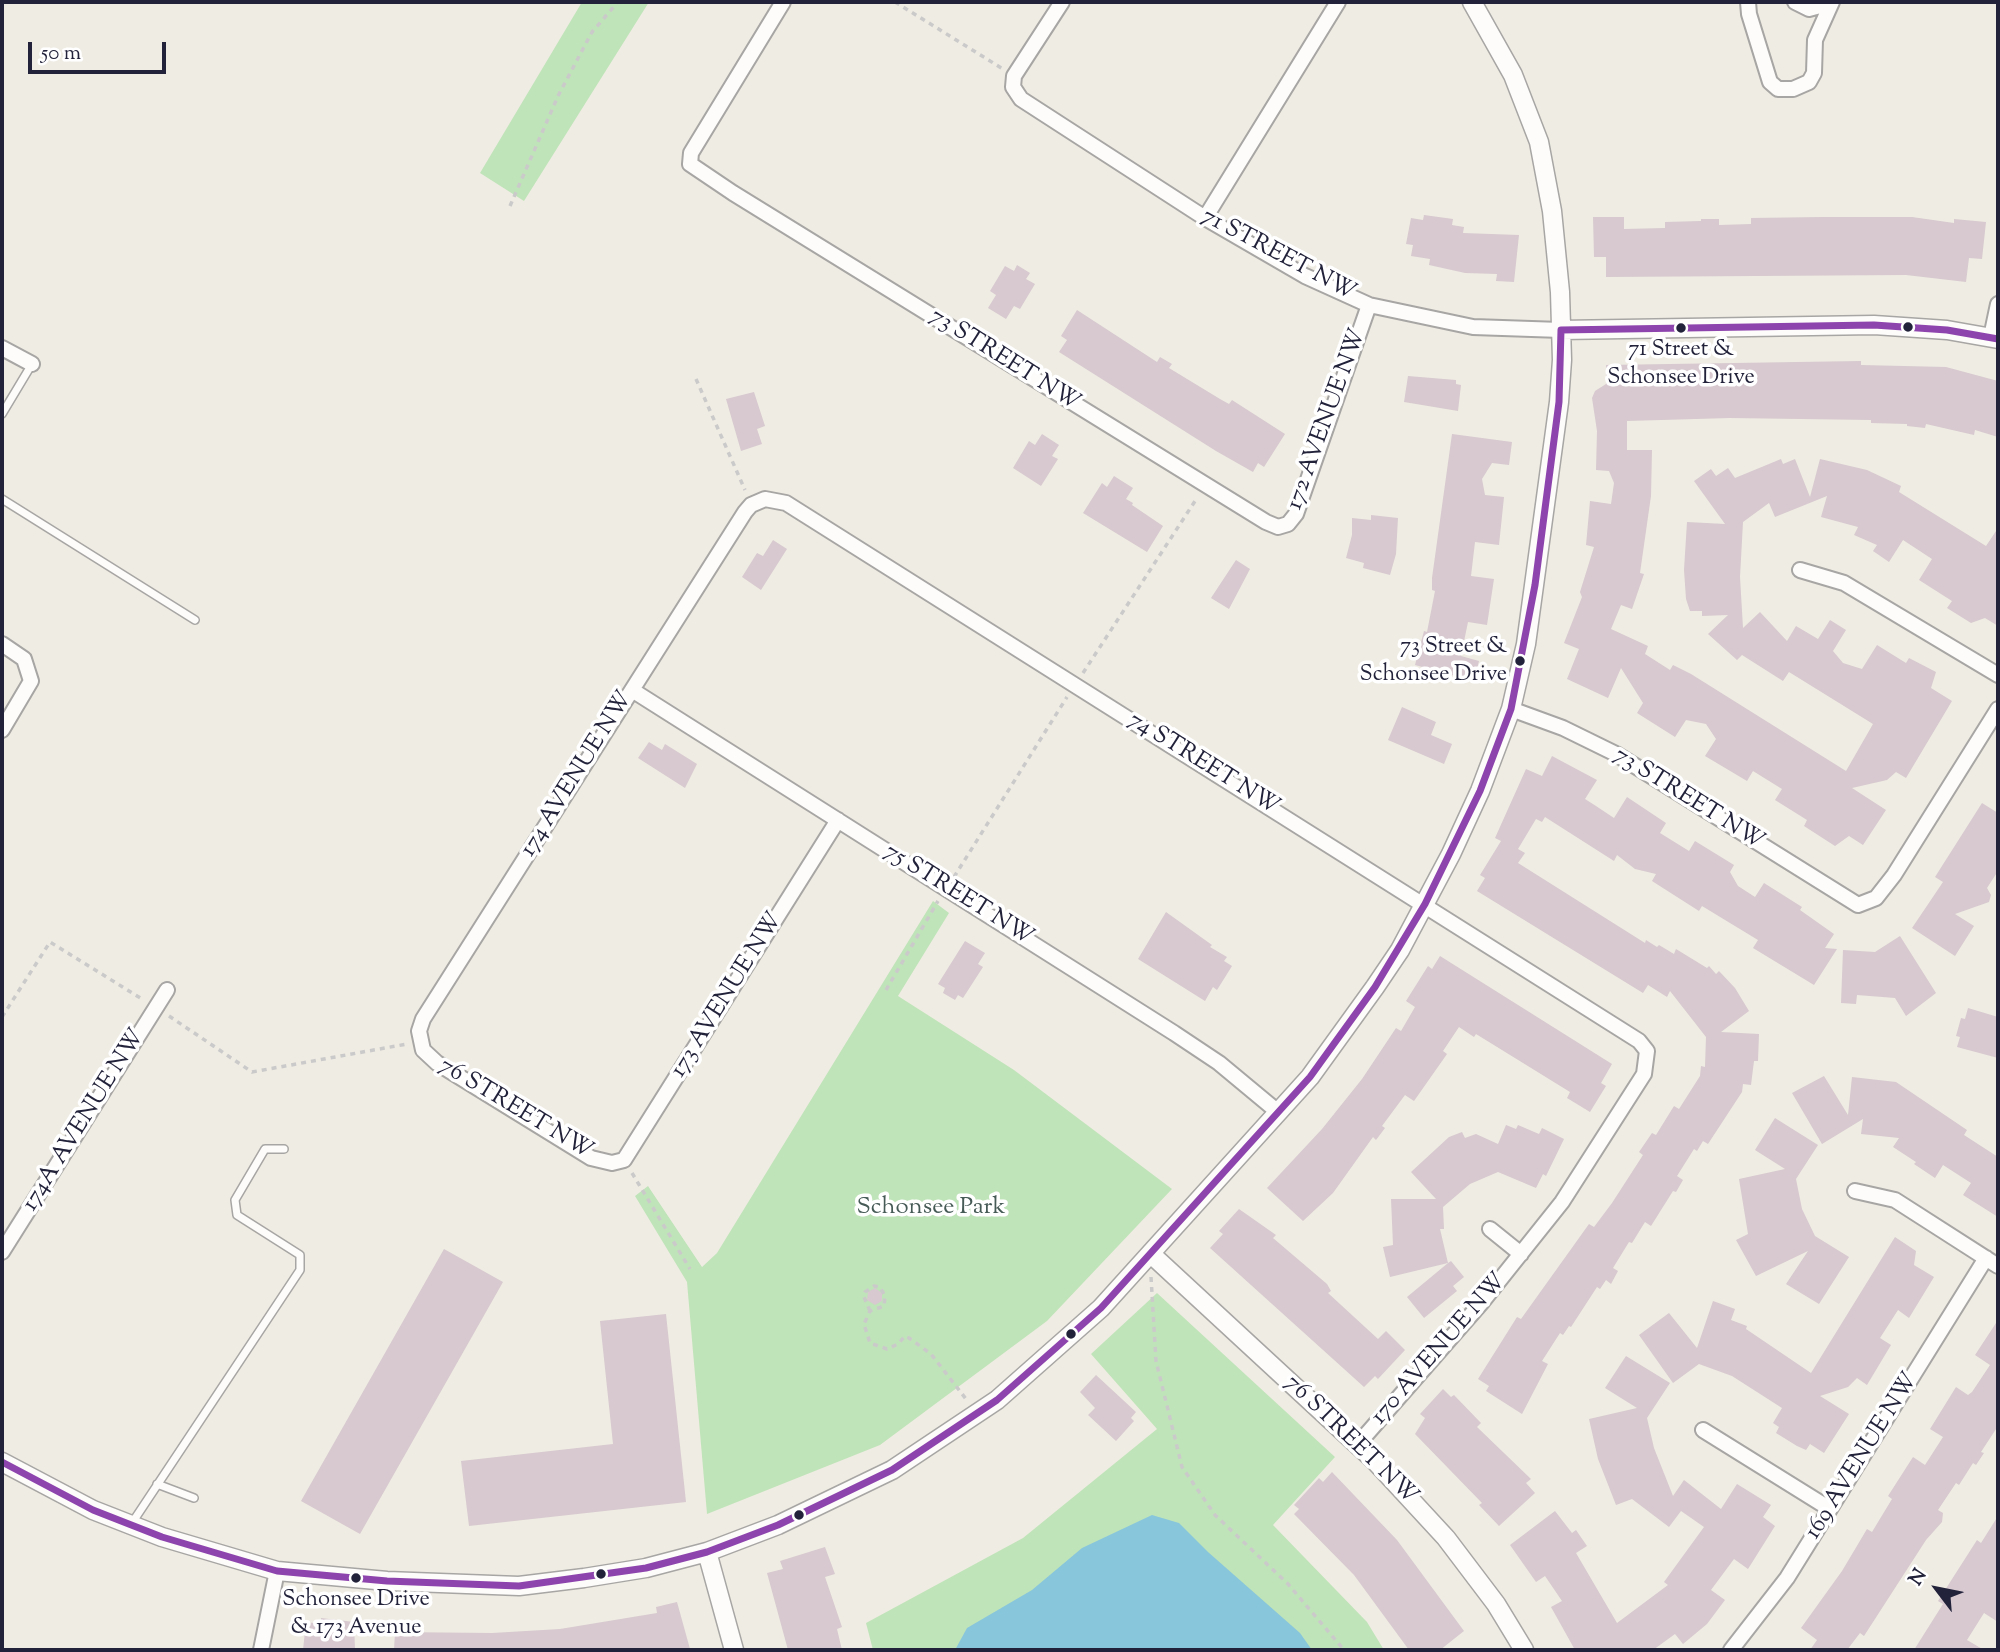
<!DOCTYPE html>
<style>
body{margin:0}
#map{position:relative;width:2000px;height:1652px;overflow:hidden;background:#efece3;font-family:"Sorts Mill Goudy",serif}
canvas{display:block}
.frame{position:absolute;inset:0;border:4px solid #22223b;pointer-events:none}
.north{position:absolute;left:1902px;top:1554px;width:70px;height:70px;-webkit-text-stroke:5px #fff;paint-order:stroke;rotate:302deg;font-size:19px;font-weight:700;line-height:28px;text-align:center;color:#22223b}
.north::after{content:'';display:block;margin:auto;width:24px;height:32px;background:#22223b;clip-path:polygon(50% 0,100% 100%,50% 72%,0 100%)}
.scale{position:absolute;left:28px;top:42px;width:138px;height:32px;box-sizing:border-box;border:4px solid #22223b;border-top:0;padding-left:9px;font-size:21px;line-height:24px;white-space:nowrap;color:#22223b;-webkit-text-stroke:5px #fff;paint-order:stroke}
</style>
<div id="map">
<canvas width="2000" height="1652"></canvas>
<div class="frame"></div>
<div class="north">N</div>
<div class="scale">50 m</div>
</div>
<script>
const g = document.querySelector('canvas').getContext('2d');
g.lineJoin = 'round';
function fill(path, color) { g.fillStyle = color; g.fill(path, 'evenodd'); }
const poly = rows => new Path2D(rows.map(r => 'M' + r).join(''));
function trace(path, color, width, dash) { g.strokeStyle = color; g.lineWidth = width; g.lineCap = dash ? 'butt' : 'round'; g.setLineDash(dash || []); g.stroke(path); }
function write(font, color, halo, rows, align = 'center') {
  g.font = font + ' "Sorts Mill Goudy",serif'; g.lineWidth = 7; g.setLineDash([]); g.textBaseline = 'middle'; g.strokeStyle = halo; g.fillStyle = color; for (const [text, x, y, turn = 0] of rows) {
    g.save(); g.translate(x, y); g.rotate((+turn || 0) * Math.PI / 180); g.textAlign = isNaN(turn) ? turn : align; if (halo) g.strokeText(text, 0, 0); g.fillText(text, 0, 0); g.restore();
  }
}
fill(poly([
 [582,2,649,2,524,201,480,173],
 [933,901,949,913,898,996,1014,1070,1172,1189,1047,1321,880,1445,707,1514,687,1282,635,1196,648,1186,702,1267,717,1253],
 [1157,1293,1335,1457,1273,1525,1367,1622,1384,1650,873,1650,866,1623,1023,1538,1157,1429,1091,1354]
]), '#c0e4b9');
fill(poly([
 [1152,1515,1179,1523,1208,1552,1300,1633,1312,1650,955,1650,967,1628,1032,1590,1082,1548]
]), '#88c6dc');
fill(poly([
 [1424,215,1453,219,1452,225,1464,227,1463,233,1519,235,1514,282,1496,281,1497,274,1465,273,1429,265,1430,259,1411,256,1413,245,1406,244,1411,218,1423,220],
 [1593,217,1624,217,1624,229,1665,228,1665,222,1701,221,1701,219,1719,219,1719,225,1751,224,1751,218,1822,217,1912,217,1954,223,1954,219,1986,222,1982,259,1969,258,1966,282,1906,275,1606,277,1606,257,1594,257],
 [1017,265,1030,273,1026,279,1035,284,1020,309,1014,306,1006,319,988,308,996,295,990,291,1005,266,1014,271],
 [1077,310,1157,362,1160,357,1172,364,1169,368,1220,399,1229,404,1232,400,1285,434,1264,467,1258,463,1253,472,1216,451,1059,352,1067,340,1061,336],
 [1861,361,1861,365,1946,367,1998,381,1998,437,1975,430,1974,435,1926,424,1925,428,1907,426,1907,424,1871,423,1871,420,1730,418,1627,421,1627,450,1652,450,1651,496,1640,573,1644,574,1632,609,1621,605,1611,629,1648,646,1645,654,1670,670,1673,665,1691,674,1846,771,1873,724,1789,672,1783,681,1742,655,1737,660,1708,634,1728,615,1702,616,1702,611,1690,611,1686,599,1684,570,1687,522,1725,524,1694,481,1711,469,1716,476,1728,468,1735,478,1781,459,1783,464,1795,459,1810,497,1820,459,1867,470,1901,486,1899,492,1986,546,1998,528,1998,626,1985,618,1971,623,1947,608,1952,601,1919,580,1932,559,1903,540,1889,562,1873,551,1877,545,1854,535,1858,527,1821,517,1827,496,1775,517,1769,503,1743,522,1740,577,1743,628,1760,612,1787,641,1796,626,1818,639,1830,620,1846,630,1833,651,1843,663,1862,669,1877,645,1906,663,1909,658,1936,672,1931,688,1952,701,1906,778,1896,772,1887,780,1852,788,1886,810,1863,845,1849,836,1835,846,1804,826,1807,820,1775,800,1782,789,1753,771,1747,781,1705,756,1716,739,1706,724,1686,720,1675,737,1637,713,1643,703,1621,668,1608,698,1567,679,1579,649,1564,643,1582,597,1580,592,1594,547,1586,545,1590,501,1611,504,1614,483,1609,471,1596,470,1597,431,1592,398,1595,391,1606,384,1606,365],
 [1408,376,1456,380,1456,384,1461,385,1458,411,1404,402],
 [754,392,765,426,757,429,762,444,741,451,726,399],
 [1042,434,1059,445,1052,456,1058,459,1041,486,1013,468,1029,441,1035,445],
 [1452,434,1512,442,1509,465,1492,463,1482,479,1485,495,1504,497,1499,545,1475,542,1471,576,1494,579,1487,625,1468,622,1461,656,1479,661,1474,681,1415,665,1424,631,1427,632,1435,591,1432,590,1432,578],
 [1114,476,1133,488,1126,499,1133,503,1132,505,1163,526,1147,552,1083,513,1102,483,1107,487],
 [1371,515,1398,518,1396,554,1390,575,1363,568,1364,563,1346,558,1352,535,1352,518,1371,520],
 [773,540,787,549,761,590,742,577,757,553,763,556],
 [1236,560,1250,569,1229,609,1211,598],
 [1402,707,1436,722,1431,735,1452,744,1444,764,1388,740],
 [649,742,662,750,665,744,697,764,685,788,638,758],
 [1552,756,1597,780,1585,799,1596,806,1614,818,1627,797,1666,823,1660,833,1689,851,1695,841,1734,865,1730,872,1738,886,1755,897,1764,883,1802,907,1800,910,1834,934,1825,948,1837,949,1814,985,1753,948,1758,940,1702,906,1699,911,1652,881,1656,874,1635,869,1617,855,1614,861,1545,817,1542,822,1536,819,1518,849,1525,853,1518,863,1645,943,1646,940,1657,947,1659,945,1674,954,1676,949,1707,968,1709,966,1716,974,1719,971,1735,988,1749,1011,1721,1032,1759,1034,1758,1061,1754,1061,1751,1085,1743,1084,1742,1092,1708,1144,1703,1141,1697,1151,1694,1149,1677,1176,1683,1180,1676,1192,1673,1191,1651,1226,1645,1222,1632,1243,1629,1242,1613,1268,1618,1271,1611,1284,1606,1280,1600,1289,1597,1287,1571,1327,1569,1326,1563,1335,1560,1333,1542,1361,1548,1364,1522,1414,1486,1391,1489,1386,1478,1379,1517,1317,1521,1319,1589,1224,1594,1227,1612,1203,1643,1155,1639,1152,1652,1133,1656,1135,1674,1106,1679,1109,1700,1076,1701,1066,1705,1067,1706,1037,1670,991,1667,997,1648,985,1643,993,1477,891,1485,878,1480,875,1501,841,1495,838,1526,769,1542,776],
 [1982,803,1998,813,1998,871,1987,888,1991,895,1989,902,1955,914,1974,926,1955,956,1912,928,1943,882,1935,877],
 [1166,912,1212,945,1210,947,1227,957,1224,961,1232,966,1217,990,1213,987,1205,1001,1138,959],
 [1900,936,1936,993,1906,1016,1895,998,1857,995,1856,1004,1841,1003,1843,950,1875,952],
 [965,941,985,953,978,964,983,967,963,998,958,995,955,1000,943,993,945,988,938,984],
 [1440,956,1612,1064,1601,1083,1606,1086,1590,1112,1567,1098,1570,1092,1476,1034,1474,1037,1459,1027,1443,1051,1447,1054,1414,1101,1405,1095,1382,1126,1385,1128,1376,1140,1373,1137,1333,1193,1303,1221,1267,1188,1322,1129,1362,1079,1396,1028,1401,1031,1415,1007,1406,1001,1428,966,1432,969],
 [1968,1008,1998,1017,1998,1058,1957,1047,1960,1037,1956,1036,1961,1018,1965,1019],
 [1824,1076,1848,1115,1852,1077,1896,1082,1967,1130,1964,1135,1998,1157,1998,1217,1963,1195,1971,1183,1943,1165,1935,1178,1914,1164,1916,1162,1893,1147,1899,1138,1861,1134,1863,1119,1822,1144,1792,1093],
 [1775,1118,1818,1145,1796,1179,1802,1209,1815,1236,1849,1257,1819,1304,1786,1284,1808,1251,1756,1276,1736,1240,1748,1234,1739,1179,1785,1169,1755,1150],
 [1506,1125,1516,1129,1518,1125,1539,1134,1542,1128,1564,1139,1546,1176,1543,1174,1536,1188,1498,1172,1470,1184,1443,1207,1444,1229,1440,1229,1448,1263,1451,1261,1464,1277,1453,1286,1457,1291,1424,1318,1407,1297,1448,1263,1390,1277,1383,1247,1393,1245,1391,1199,1436,1199,1411,1172,1449,1137,1462,1132,1465,1138,1476,1134,1498,1144],
 [1239,1209,1276,1235,1273,1238,1327,1284,1331,1291,1328,1293,1378,1339,1386,1331,1405,1350,1378,1379,1375,1376,1364,1387,1210,1248,1223,1234,1219,1231],
 [1895,1237,1916,1251,1914,1265,1934,1277,1909,1318,1898,1310,1880,1338,1891,1345,1867,1385,1857,1378,1848,1387,1820,1396,1849,1414,1824,1453,1810,1444,1806,1450,1797,1446,1776,1433,1779,1427,1773,1423,1782,1408,1732,1376,1699,1364,1673,1383,1639,1335,1669,1313,1697,1348,1713,1301,1735,1309,1731,1320,1747,1326,1746,1329,1811,1373],
 [444,1249,503,1282,360,1534,301,1501],
 [875,1288,882,1293,882,1301,875,1305,867,1300,868,1292],
 [666,1314,686,1502,469,1526,461,1461,613,1444,600,1321],
 [1998,1320,1998,1426,1981,1452,1984,1453,1976,1465,1973,1463,1959,1485,1956,1483,1938,1510,1943,1513,1942,1522,1926,1540,1864,1636,1860,1633,1847,1650,1810,1650,1817,1640,1801,1628,1842,1571,1867,1529,1872,1532,1892,1499,1888,1496,1913,1457,1925,1465,1943,1437,1930,1429,1956,1387,1968,1395,1972,1392,1990,1365,1975,1355],
 [1626,1356,1670,1383,1647,1418,1654,1448,1673,1496,1684,1480,1721,1509,1737,1484,1771,1505,1763,1517,1775,1526,1748,1569,1734,1559,1711,1590,1725,1600,1707,1624,1683,1644,1675,1634,1653,1650,1575,1650,1551,1607,1562,1601,1545,1576,1536,1582,1510,1545,1555,1511,1572,1533,1576,1530,1587,1546,1576,1553,1617,1623,1668,1585,1664,1582,1704,1527,1681,1511,1669,1527,1632,1499,1616,1505,1598,1459,1589,1419,1637,1408,1605,1388],
 [1096,1375,1136,1412,1131,1418,1134,1421,1116,1441,1088,1415,1095,1408,1080,1392],
 [1443,1389,1451,1397,1454,1395,1481,1423,1477,1427,1531,1479,1526,1483,1535,1493,1499,1526,1479,1505,1482,1503,1415,1434,1425,1418,1420,1414],
 [1332,1472,1397,1540,1464,1631,1440,1650,1409,1650,1354,1575,1294,1514,1299,1509,1294,1505,1319,1478,1323,1482],
 [1998,1516,1998,1622,1984,1613,1967,1640,1984,1650,1914,1650,1943,1604,1938,1601,1977,1540,1981,1543],
 [825,1547,835,1574,825,1577,842,1627,837,1629,842,1650,788,1650,767,1573,783,1569,780,1561],
 [677,1602,690,1649,682,1650,394,1650,395,1632,492,1633,560,1629,657,1613,656,1607],
 [321,1618,354,1622,355,1650,303,1650,306,1622,321,1624]
]), '#d7c9cf');
const service = poly([
 [2,414,32,364],
 [2,499,195,620],
 [157,1484,194,1498],
 [132,1523,300,1270,300,1255,237,1215,235,1200,265,1149,284,1149]
]);
const minor = poly([
 [783,2,691,153,690,164,733,193,1266,522,1278,527,1288,524,1296,514,1369,305],
 [1062,2,1014,76,1013,87,1021,99,1205,218,1305,276,1369,305,1473,327,1561,330],
 [1748,2,1749,14,1770,82,1778,89,1793,89,1809,82,1814,73,1815,40,1832,2],
 [1795,2,1809,9,1831,3],
 [1205,218,1338,2],
 [1991,337,1998,304],
 [2,348,32,364],
 [1800,570,1844,583,1998,675],
 [2,644,24,659,31,681,2,730],
 [632,690,1174,1033,1219,1063,1278,1112],
 [1511,709,1563,728,1616,754,1858,905,1876,898,1894,875,1998,709],
 [838,820,624,1160,612,1163,591,1158,437,1063,423,1050,419,1031,423,1019,745,512,751,505,765,499,786,503,1639,1041,1647,1051,1644,1074,1562,1202,1483,1301,1358,1444],
 [1855,1191,1895,1200,1998,1266],
 [1490,1229,1521,1254],
 [2,1252,167,990],
 [1703,1430,1830,1509],
 [261,1650,277,1571],
 [1731,1650,1787,1578,1986,1258]
]);
const tertiary = poly([
 [1561,330,1874,325,1947,330,1998,339],
 [1151,1254,1374,1460,1446,1538,1496,1604,1524,1650],
 [2,1462,93,1510,162,1537,277,1571,387,1581,519,1586,584,1578,646,1568,707,1552,778,1525,892,1470,997,1400,1101,1308,1310,1077,1375,987,1400,950,1451,854,1480,791,1511,709,1526,644,1559,402,1562,360,1560,292,1552,211,1539,142,1513,75,1472,2],
 [707,1552,734,1650]
]);
trace(service, '#a8a6a4', 10);
trace(minor, '#a8a6a4', 18);
trace(tertiary, '#a8a6a4', 21);
trace(poly([
 [895,2,1003,69],
 [510,206,558,96,592,32,618,2],
 [696,379,745,490],
 [1083,673,1197,498],
 [954,877,1067,697],
 [886,990,938,901],
 [169,1016,252,1072,407,1044],
 [2,1017,50,942,142,999],
 [632,1173,690,1269],
 [1151,1277,1156,1361,1182,1467,1215,1515,1288,1584,1344,1650],
 [870,1311,864,1297,865,1292,874,1286,880,1287,885,1296,884,1306,870,1311,864,1324,870,1343,887,1349,898,1344,905,1336,909,1338,931,1354,966,1399]
]), '#cbcaca', 3.5, [5, 5]);
trace(service, '#fdfcfb', 7);
trace(minor, '#fdfcfb', 14);
trace(tertiary, '#fdfcfb', 18);
trace(poly([
 [1561,330,1874,325,1947,330,1998,339],
 [2,1462,93,1510,162,1537,277,1571,387,1581,519,1586,646,1568,707,1552,778,1525,892,1470,997,1400,1101,1308,1310,1077,1375,987,1425,904,1480,791,1511,709,1535,585,1559,402,1561,330]
]), '#8e44ad', 7);
for (const [x, y, r, color] of [
 [1908,327,6,"#22223b"],
 [1681,328,6,"#22223b"],
 [1520,661,6,"#22223b"],
 [1071,1334,6,"#22223b"],
 [799,1515,6,"#22223b"],
 [601,1574,6,"#22223b"],
 [356,1578,6,"#22223b"]
]) { const dot = new Path2D(); dot.arc(x, y, r, 0, 2 * Math.PI); g.fillStyle = color; g.fill(dot); trace(dot, '#fff', 2.5); }
write('22px', '#22223b', '#fff', [
 ["71 Street &",1681,351],
 ["Schonsee Drive",1681,379],
 ["73 Street &",1507,648,"right"],
 ["Schonsee Drive",1507,676,"right"],
 ["Schonsee Drive",356,1601],
 ["& 173 Avenue",356,1629]
]);
write('24px', '#22223b', '#fff', [
 ["71 STREET NW",1278,256,28],
 ["73 STREET NW",1004,361,32],
 ["172 AVENUE NW",1328,420,-70],
 ["74 STREET NW",1203,765,32],
 ["174 AVENUE NW",578,775,-58],
 ["73 STREET NW",1688,800,32],
 ["75 STREET NW",958,896,32],
 ["173 AVENUE NW",728,996,-58],
 ["76 STREET NW",515,1110,31],
 ["174A AVENUE NW",85,1121,-58],
 ["170 AVENUE NW",1440,1350,-49],
 ["76 STREET NW",1350,1441,44],
 ["169 AVENUE NW",1863,1457,-58]
]);
write('24px', '#465a56', '#fff', [
 ["Schonsee Park",931,1209]
]);
</script>
